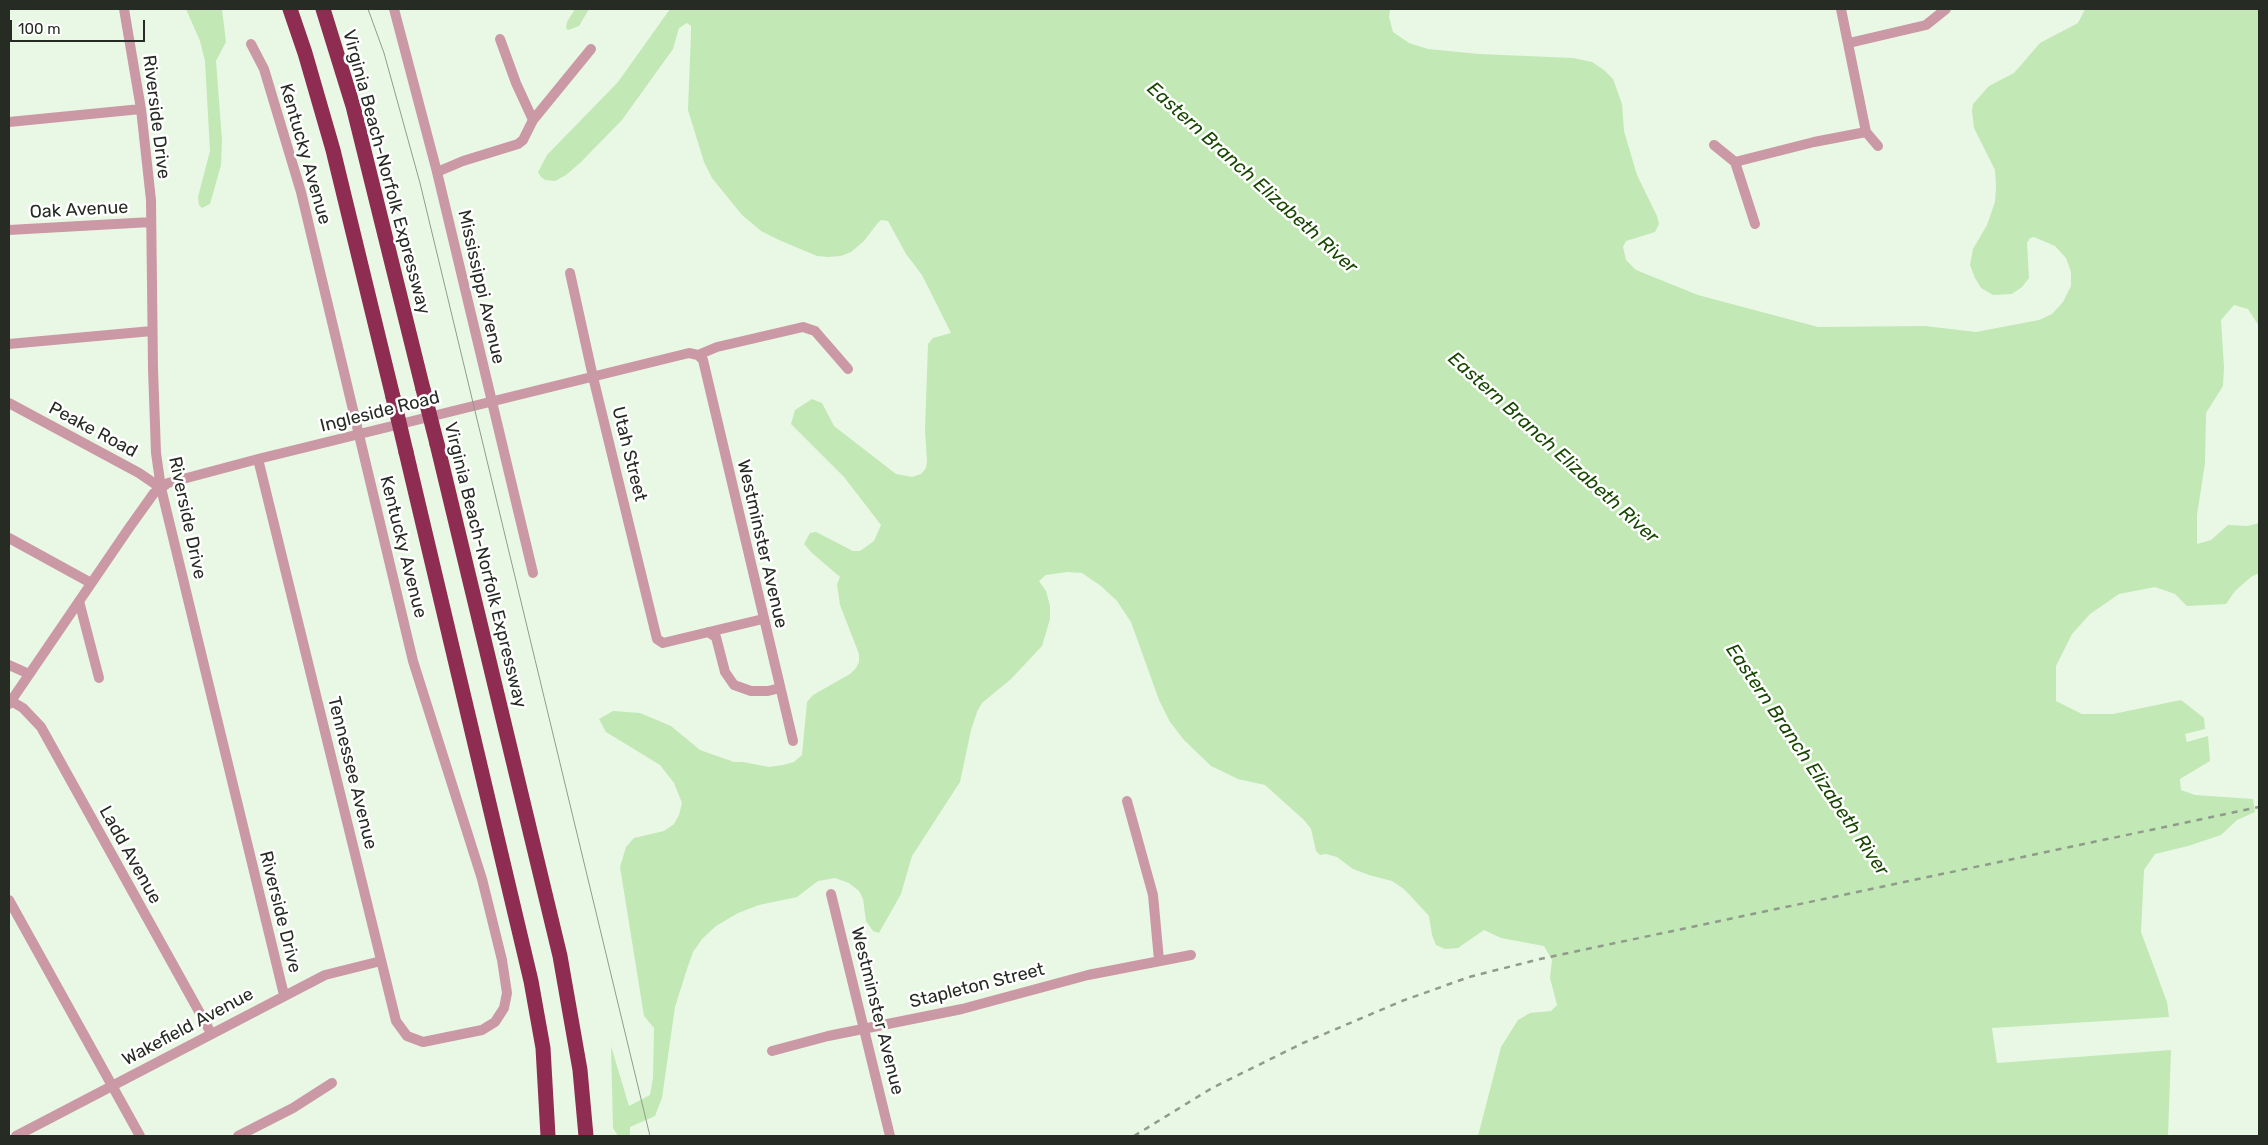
<!DOCTYPE html>
<style>
body{margin:0}
#map{position:relative;width:2268px;height:1145px;overflow:hidden;background:#e9f8e4;font-family:Rubik,sans-serif}
canvas{display:block}
.frame{position:absolute;inset:0;border:10px solid #262b24;pointer-events:none}
.scale{position:absolute;left:10px;top:20px;width:135px;height:22px;box-sizing:border-box;border:2px solid #262b24;border-top:0;padding-left:6px;font-size:15px;line-height:18px;white-space:nowrap;color:#262b24;-webkit-text-stroke:4px #fff;paint-order:stroke}
</style>
<div id="map">
<canvas width="2268" height="1145"></canvas>
<div class="frame"></div>
<div class="scale">100 m</div>
</div>
<script>
const g = document.querySelector('canvas').getContext('2d');
g.lineJoin = 'round';
function fill(path, color) { g.fillStyle = color; g.fill(path, 'evenodd'); }
const poly = rows => new Path2D(rows.map(r => 'M' + r).join(''));
function trace(path, color, width, dash) { g.strokeStyle = color; g.lineWidth = width; g.lineCap = dash ? 'butt' : 'round'; g.setLineDash(dash || []); g.stroke(path); }
function write(font, color, halo, rows, align = 'center') {
  g.font = font + ' Rubik,sans-serif'; g.lineWidth = 5; g.setLineDash([]); g.textBaseline = 'middle'; g.strokeStyle = halo; g.fillStyle = color; for (const [text, x, y, turn = 0] of rows) {
    g.save(); g.translate(x, y); g.rotate((+turn || 0) * Math.PI / 180); g.textAlign = isNaN(turn) ? turn : align; if (halo) g.strokeText(text, 0, 0); g.fillText(text, 0, 0); g.restore();
  }
}
fill(poly([
 [186,9,222,9,226,42,216,61,222,140,221,165,210,204,202,208,199,205,198,197,210,151,205,61,200,41],
 [575,9,589,9,579,26,568,30,566,28,567,22],
 [670,9,1390,9,1389,17,1393,32,1409,43,1428,49,1479,54,1573,58,1592,62,1604,70,1613,79,1617,90,1622,104,1624,131,1637,175,1657,216,1659,224,1655,232,1626,241,1623,247,1626,260,1636,270,1698,295,1818,327,1925,326,1976,332,2039,320,2052,314,2063,302,2071,286,2071,272,2066,258,2055,246,2034,237,2030,238,2027,243,2029,278,2022,287,2012,294,1993,295,1981,288,1975,278,1970,265,1973,249,1987,225,1995,202,1996,187,1995,170,1974,128,1972,111,1973,104,1989,86,2014,73,2040,43,2078,23,2085,9,2259,9,2259,326,2248,309,2234,305,2221,320,2224,367,2223,386,2206,413,2205,463,2197,515,2197,544,2211,540,2228,525,2248,526,2259,523,2259,573,2251,577,2235,591,2226,604,2187,606,2175,594,2155,587,2119,594,2090,614,2072,634,2056,666,2056,701,2082,714,2113,714,2181,700,2204,718,2205,729,2185,734,2187,742,2208,736,2210,761,2180,779,2181,790,2195,795,2253,799,2255,812,2237,820,2221,835,2188,846,2155,854,2144,870,2141,932,2167,1002,2169,1017,1992,1028,1997,1063,2171,1050,2168,1136,1478,1136,1501,1047,1518,1020,1530,1013,1551,1011,1557,1005,1550,978,1552,960,1544,946,1501,938,1484,930,1458,948,1445,949,1436,945,1432,935,1429,916,1404,889,1392,881,1369,875,1353,869,1337,857,1326,854,1320,855,1316,851,1311,829,1304,820,1265,785,1238,779,1211,766,1184,740,1170,722,1159,700,1131,622,1117,601,1101,586,1082,573,1067,572,1046,575,1039,581,1046,591,1050,606,1050,619,1042,646,1011,679,982,703,977,712,971,730,960,782,912,856,901,894,879,933,873,931,866,921,863,899,859,891,849,883,835,878,818,881,797,897,759,905,738,913,716,926,702,939,693,952,687,969,675,1007,662,1098,655,1116,630,1127,630,1136,618,1136,613,1128,611,1046,629,1106,650,1095,653,1078,654,1028,644,1016,620,867,626,847,634,838,664,831,674,824,679,815,682,803,674,783,660,765,606,732,599,719,613,711,640,713,671,726,700,750,734,762,743,762,769,767,783,765,794,762,802,755,807,702,813,695,850,674,856,668,859,662,859,654,840,605,837,584,840,577,812,553,804,544,810,533,816,532,853,551,860,551,874,541,881,525,844,477,791,424,795,410,812,399,822,403,834,426,896,474,912,477,921,474,926,468,927,461,925,430,928,344,933,338,951,333,922,275,906,254,888,221,881,220,877,224,864,241,851,252,841,256,828,257,817,256,779,240,761,231,742,215,712,178,704,162,688,110,691,33,691,26,687,23,679,28,673,49,622,120,580,163,566,175,555,181,545,180,541,177,538,172,547,155,618,82]
]), '#c2e8b6');
trace(poly([
 [124,9,141,109,151,200,153,369,156,453,161,488,284,995],
 [394,9,437,172,533,573],
 [1841,9,1866,132,1878,146],
 [500,39,516,83,533,120],
 [1849,43,1926,25,1946,9],
 [251,44,264,69,301,192,413,661,482,879,502,960,507,993,504,1008,495,1022,482,1030,423,1042,407,1036,396,1021,258,459],
 [9,122,141,109],
 [1714,145,1735,162,1755,224],
 [1735,162,1814,142,1866,132],
 [437,172,463,161,518,144,523,140,533,120,591,49],
 [9,230,151,222],
 [570,273,593,377,657,639,663,643,763,619],
 [9,344,152,331],
 [698,355,703,360,793,741],
 [9,403,139,473,161,488],
 [9,538,91,583],
 [79,601,99,678],
 [708,632,716,637,725,672,734,685,751,691,768,691,780,688],
 [9,665,29,674],
 [11,701,23,708,41,727,211,1033],
 [9,704,129,528,154,493,168,483,258,459,689,353,698,355,717,347,803,327,815,331,848,369],
 [1127,801,1153,895,1159,960],
 [831,894,890,1136],
 [9,900,140,1136],
 [772,1051,828,1036,962,1009,1088,975,1191,955],
 [16,1136,325,975,381,961],
 [238,1136,293,1108,332,1083]
]), '#cb99a6', 10);
trace(poly([
 [290,9,305,53,333,150,393,397],
 [323,9,353,106,423,389],
 [437,444,560,956,580,1070,586,1136],
 [406,452,531,981,543,1048,548,1136]
]), '#8f2c51', 15);
trace(poly([
 [368,9,384,53,420,183,650,1136]
]), '#909b8c', 1);
trace(poly([
 [1134,1136,1212,1088,1303,1043,1402,1001,1469,977,1540,959,2259,807]
]), '#909b8c', 2.5, [6, 6]);
trace(poly([
 [423,389,437,444],
 [393,397,406,452]
]), '#8f2c51', 15);
write('18px', '#262b24', '#fff', [
 ["Riverside Drive",156,117,83],
 ["Kentucky Avenue",305,154,74],
 ["Virginia Beach-Norfolk Expressway",386,172,75],
 ["Oak Avenue",79,210,-3],
 ["Mississippi Avenue",481,287,77],
 ["Ingleside Road",380,412,-14],
 ["Peake Road",93,430,28],
 ["Utah Street",629,454,76],
 ["Riverside Drive",187,518,78],
 ["Westminster Avenue",762,544,77],
 ["Kentucky Avenue",403,547,76],
 ["Virginia Beach-Norfolk Expressway",485,565,76],
 ["Tennessee Avenue",352,773,76],
 ["Ladd Avenue",130,855,61],
 ["Riverside Drive",280,912,76],
 ["Stapleton Street",977,986,-14],
 ["Westminster Avenue",877,1011,76],
 ["Wakefield Avenue",188,1027,-28]
]);
write('italic 19px', '#184702', '#fff', [
 ["Eastern Branch Elizabeth River",1252,178,42],
 ["Eastern Branch Elizabeth River",1553,448,42],
 ["Eastern Branch Elizabeth River",1807,760,56]
]);
</script>
